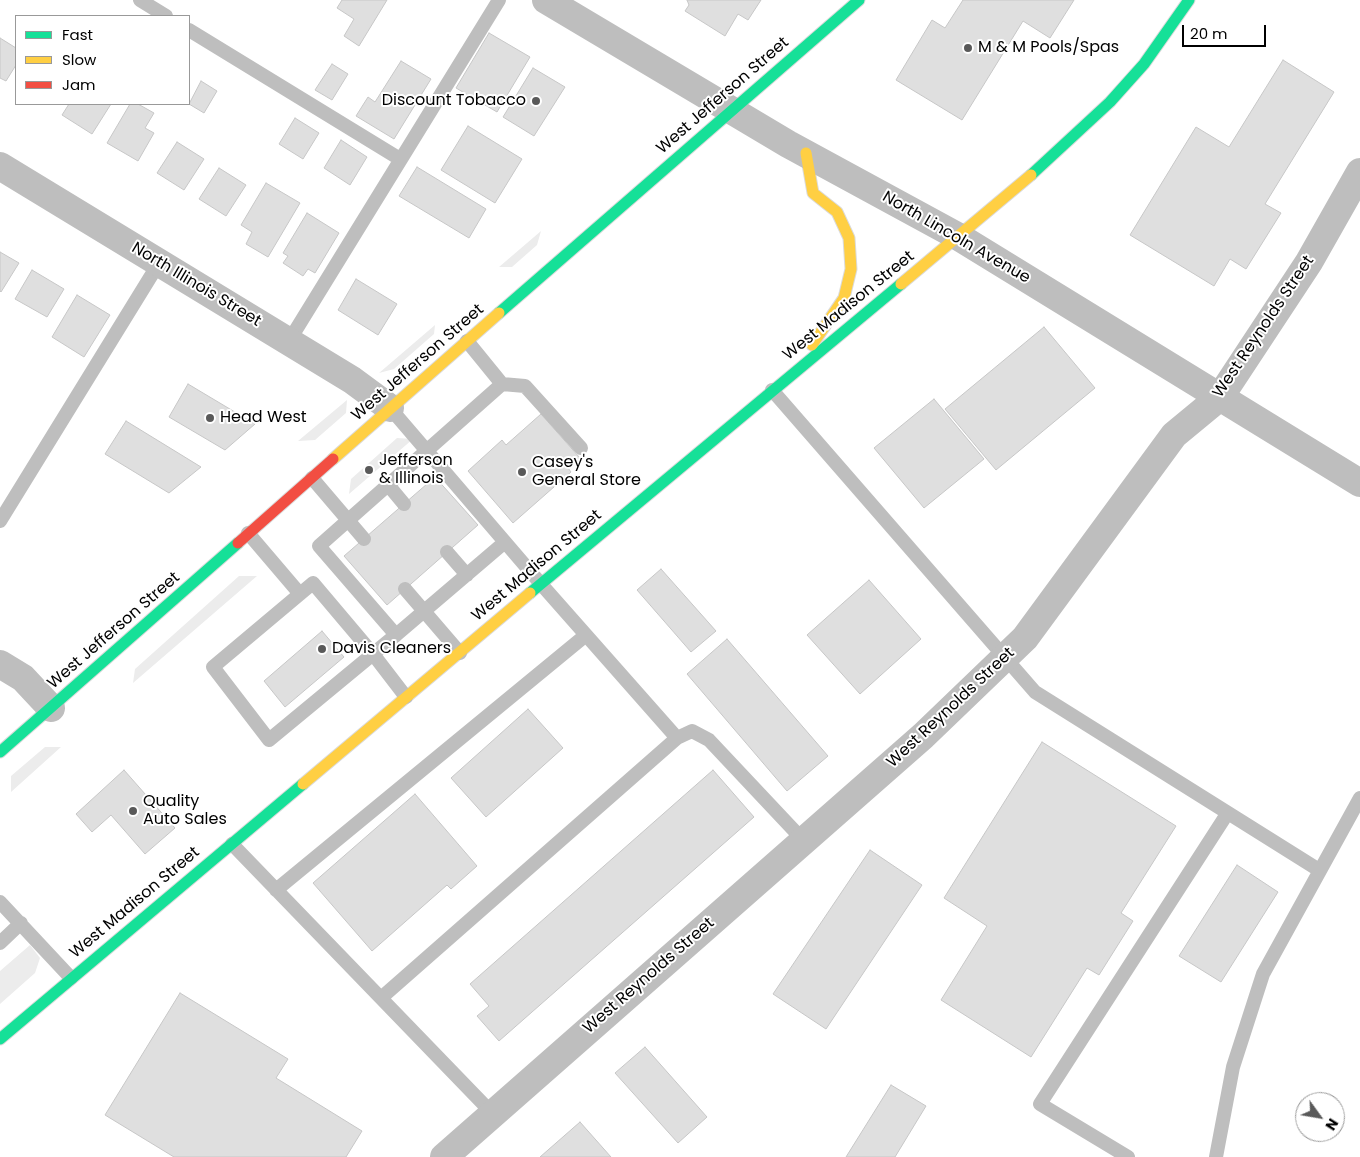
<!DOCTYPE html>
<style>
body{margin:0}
#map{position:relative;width:1360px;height:1157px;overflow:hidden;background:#fff;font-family:Poppins,sans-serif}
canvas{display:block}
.legend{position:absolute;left:15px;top:15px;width:175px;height:90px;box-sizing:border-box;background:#fff;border:1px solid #999;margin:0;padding:6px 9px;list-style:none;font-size:15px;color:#000}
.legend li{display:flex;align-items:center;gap:10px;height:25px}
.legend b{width:25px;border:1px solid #999}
.north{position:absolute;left:1295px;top:1092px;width:50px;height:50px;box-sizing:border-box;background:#fff;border:1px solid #999;border-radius:50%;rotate:122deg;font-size:14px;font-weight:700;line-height:20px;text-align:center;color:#000}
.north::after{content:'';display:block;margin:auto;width:18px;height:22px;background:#595959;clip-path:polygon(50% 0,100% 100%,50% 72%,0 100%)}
.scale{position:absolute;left:1182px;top:25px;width:84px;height:22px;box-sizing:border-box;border:2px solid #000;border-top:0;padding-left:6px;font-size:15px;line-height:18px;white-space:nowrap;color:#000;-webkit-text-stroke:4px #fff;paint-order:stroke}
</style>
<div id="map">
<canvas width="1360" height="1157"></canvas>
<ul class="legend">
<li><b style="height:6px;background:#16e098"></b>Fast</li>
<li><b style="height:6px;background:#ffcf43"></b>Slow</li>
<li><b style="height:6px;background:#f24e42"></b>Jam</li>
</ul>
<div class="north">N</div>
<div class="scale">20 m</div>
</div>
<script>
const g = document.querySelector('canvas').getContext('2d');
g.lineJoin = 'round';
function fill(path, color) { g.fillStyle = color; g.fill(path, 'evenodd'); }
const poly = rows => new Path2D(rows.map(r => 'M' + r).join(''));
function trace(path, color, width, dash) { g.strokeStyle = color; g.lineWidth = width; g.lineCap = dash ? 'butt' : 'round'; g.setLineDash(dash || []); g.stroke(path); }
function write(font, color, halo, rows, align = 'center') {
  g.font = font + ' Poppins,sans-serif'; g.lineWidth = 4; g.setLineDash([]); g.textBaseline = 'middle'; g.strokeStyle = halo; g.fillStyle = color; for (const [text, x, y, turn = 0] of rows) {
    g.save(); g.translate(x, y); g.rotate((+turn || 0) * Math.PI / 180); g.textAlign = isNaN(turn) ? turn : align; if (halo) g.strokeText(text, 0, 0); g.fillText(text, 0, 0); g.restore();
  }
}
fill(poly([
 [541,231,537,245,512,267,499,267],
 [435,325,434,334,394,369,379,373],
 [347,400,346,413,315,440,298,441],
 [397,438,413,439,349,494,351,479],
 [239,576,257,576,133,683,135,669],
 [45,747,61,747,11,792,11,776],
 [30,945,40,958,35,973,0,1004,0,971]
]), '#ececec');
const building = poly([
 [342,0,387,0,359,46,344,36,354,19,337,8,342,0],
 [687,0,761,0,748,20,738,14,725,36,685,11,689,5,687,0],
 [963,0,1074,0,1050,38,1023,21,962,120,896,80,932,20,945,28,963,0],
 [489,33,530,57,497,112,456,88,489,33],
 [0,38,16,48,16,65,6,81,0,78,0,38],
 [1283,60,1334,92,1265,204,1281,213,1246,269,1230,259,1214,286,1130,235,1196,127,1229,147,1283,60],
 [401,61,431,79,394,139,356,116,368,97,375,102,401,61],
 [332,64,348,74,332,100,315,90,332,64],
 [533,68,565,87,534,136,503,117,533,68],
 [201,81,217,91,204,113,189,104,201,81],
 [69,104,111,104,92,134,62,115,69,104],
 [130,104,138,104,154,113,145,128,154,133,138,161,107,143,130,104],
 [295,118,319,133,303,159,279,144,295,118],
 [468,126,522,159,495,203,441,170,468,126],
 [341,140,367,157,350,185,324,168,341,140],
 [177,142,204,159,184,190,157,173,177,142],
 [417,167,486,209,469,238,399,196,417,167],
 [219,168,246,185,226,216,199,199,219,168],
 [266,183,300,203,268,257,246,244,252,232,241,225,266,183],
 [307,213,339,233,315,273,308,269,303,276,283,263,288,256,283,253,307,213],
 [0,252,19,263,1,292,0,291,0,252],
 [32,270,64,289,47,317,15,299,32,270],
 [356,279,397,304,378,335,338,310,356,279],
 [77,295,110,315,84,357,52,337,77,295],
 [1044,327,1095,388,996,470,945,409,1044,327],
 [188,384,255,424,225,450,169,417,188,384],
 [934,399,984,459,924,508,874,448,934,399],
 [541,414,580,458,568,468,571,472,513,523,468,471,502,440,506,445,541,414],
 [126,421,201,467,169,493,105,454,126,421],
 [435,477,478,525,387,605,344,556,435,477],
 [661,569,716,631,691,652,637,590,661,569],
 [869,580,921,639,860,694,807,635,869,580],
 [322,631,344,657,285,707,264,681,322,631],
 [727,639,828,756,787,791,687,674,727,639],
 [528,709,563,748,486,817,451,778,528,709],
 [1042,742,1176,826,1121,913,1133,921,1099,975,1087,968,1031,1057,941,1000,987,926,944,898,1042,742],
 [124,770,175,828,145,854,111,815,92,832,76,814,124,770],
 [713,770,754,817,499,1041,477,1016,489,1006,470,984,713,770],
 [415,794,477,866,451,889,447,885,372,951,313,883,415,794],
 [870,850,922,885,826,1029,773,994,870,850],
 [1237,865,1278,892,1221,982,1179,956,1237,865],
 [180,993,288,1059,276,1078,362,1131,346,1157,174,1157,105,1115,180,993],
 [645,1047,707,1117,678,1143,615,1073,645,1047],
 [891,1085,926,1106,895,1157,846,1157,891,1085],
 [580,1122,611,1157,540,1157,580,1122]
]);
fill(building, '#dfdfdf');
trace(building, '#c7c7c7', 1);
const fast = poly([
 [1031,175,1110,102,1144,64,1189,0],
 [499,313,859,0],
 [530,593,901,284],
 [0,752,238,543],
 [0,1039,303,784]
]);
const slow = poly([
 [806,153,813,193,837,212,849,238,851,269,844,298,812,345],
 [901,284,1031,175],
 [333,459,499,313],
 [303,784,530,593]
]);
const jam = poly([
 [238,543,333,459]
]);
trace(fast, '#dbdbdb', 13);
trace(slow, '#dbdbdb', 13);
trace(jam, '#dbdbdb', 13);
trace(poly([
 [140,0,166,16],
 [189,30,400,159],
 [289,341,499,0],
 [467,341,502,384],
 [772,390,1035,692,1319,870],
 [390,408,541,584,677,738,692,731,709,740,804,841],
 [312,478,364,539],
 [389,486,404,504],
 [0,521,159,263],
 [248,533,300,594],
 [505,542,396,635,319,546,502,384,525,386,581,448],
 [447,552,467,575],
 [405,589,460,653],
 [396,635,373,654,269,740,213,667,313,583,373,654,406,697],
 [232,844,492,1113],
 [276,890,586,635],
 [0,902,71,978],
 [0,943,21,923],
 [381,998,677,738],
 [1128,1157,1040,1104,1227,814],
 [1216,1157,1233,1067,1263,974,1360,798]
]), '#bebebe', 14);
trace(poly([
 [546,0,788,144,959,237,1360,483],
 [0,166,352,380,390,408],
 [0,664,23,678,51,708],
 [444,1157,923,736,1025,638,1174,435,1220,397,1309,262,1360,172]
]), '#bebebe', 28);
trace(fast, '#16e098', 11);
trace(slow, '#ffcf43', 11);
trace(jam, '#f24e42', 11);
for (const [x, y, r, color] of [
 [968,48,5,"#595959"],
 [536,101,5,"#595959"],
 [210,418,5,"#595959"],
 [369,470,5,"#595959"],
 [522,472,5,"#595959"],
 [322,649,5,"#595959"],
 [133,811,5,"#595959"]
]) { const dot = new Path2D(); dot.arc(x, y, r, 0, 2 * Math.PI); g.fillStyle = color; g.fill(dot); trace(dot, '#fff', 2); }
write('16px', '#000', '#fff', [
 ["M & M Pools/Spas",978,48],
 ["Discount Tobacco",526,101,"right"],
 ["Head West",220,418],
 ["Jefferson",379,461],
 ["& Illinois",379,479],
 ["Casey's",532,463],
 ["General Store",532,481],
 ["Davis Cleaners",332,649],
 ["Quality",143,802],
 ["Auto Sales",143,820]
], 'left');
write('16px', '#000', '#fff', [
 ["West Jefferson Street",723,96,-41],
 ["North Lincoln Avenue",956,238,30],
 ["North Illinois Street",196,285,31],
 ["West Madison Street",849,306,-39],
 ["West Reynolds Street",1264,327,-56],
 ["West Jefferson Street",418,363,-41],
 ["West Madison Street",537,566,-40],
 ["West Jefferson Street",114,631,-41],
 ["West Reynolds Street",951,708,-43],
 ["West Madison Street",135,903,-40],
 ["West Reynolds Street",649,976,-41]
]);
</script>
